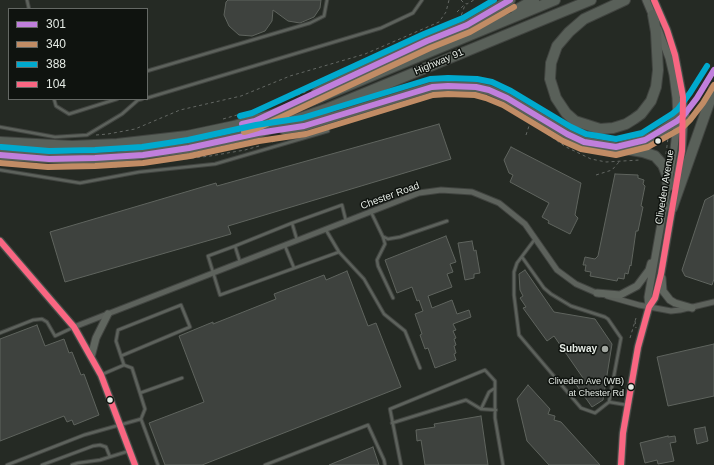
<!DOCTYPE html>
<style>
body{margin:0}
#map{position:relative;width:714px;height:465px;overflow:hidden;background:#252a24;font-family:Arial,sans-serif}
canvas{display:block}
.legend{position:absolute;left:8px;top:8px;width:140px;height:92px;box-sizing:border-box;background:#0f130f;border:1px solid #656965;margin:0;padding:5px 7px;list-style:none;font-size:12px;color:#e5ebe5}
.legend li{display:flex;align-items:center;gap:8px;height:20px}
.legend b{width:20px;border:1px solid #656965}
</style>
<div id="map">
<canvas width="714" height="465"></canvas>
<ul class="legend">
<li><b style="height:5px;background:#c07fdc"></b>301</li>
<li><b style="height:5px;background:#c18c65"></b>340</li>
<li><b style="height:5px;background:#00a9ce"></b>388</li>
<li><b style="height:5px;background:#fa6682"></b>104</li>
</ul>
</div>
<script>
const g = document.querySelector('canvas').getContext('2d');
g.lineJoin = 'round';
function fill(path, color) { g.fillStyle = color; g.fill(path, 'evenodd'); }
const poly = rows => new Path2D(rows.map(r => 'M' + r).join(''));
function trace(path, color, width, dash) { g.strokeStyle = color; g.lineWidth = width; g.lineCap = dash ? 'butt' : 'round'; g.setLineDash(dash || []); g.stroke(path); }
function write(font, color, halo, rows, align = 'center') {
  g.font = font + ' Arial,sans-serif'; g.lineWidth = 3; g.setLineDash([]); g.textBaseline = 'middle'; g.strokeStyle = halo; g.fillStyle = color; for (const [text, x, y, turn = 0] of rows) {
    g.save(); g.translate(x, y); g.rotate((+turn || 0) * Math.PI / 180); g.textAlign = isNaN(turn) ? turn : align; if (halo) g.strokeText(text, 0, 0); g.fillText(text, 0, 0); g.restore();
  }
}
const building = poly([
 [228,0,321,0,320,8,314,17,300,23,288,21,273,10,272,21,265,31,252,36,239,35,229,26,224,15,226,2,228,0],
 [439,124,451,159,228,226,231,234,65,282,50,232,216,183,217,186,439,124],
 [511,147,581,183,575,215,578,218,570,234,548,223,549,221,542,217,549,203,510,182,513,175,509,173,504,160,511,147],
 [615,174,638,175,638,178,644,180,643,184,645,186,641,206,643,207,638,231,636,231,631,266,630,265,628,274,625,273,624,279,618,278,617,281,590,276,591,272,585,271,586,265,583,265,585,257,595,259,598,256,615,174],
 [714,195,714,279,712,285,685,276,682,270,705,200,714,195],
 [446,236,456,262,450,264,453,272,447,274,452,287,428,296,432,308,452,300,457,314,469,310,471,317,453,324,456,330,453,331,456,338,454,339,456,345,454,346,456,353,454,354,456,360,435,368,428,348,425,349,420,335,422,334,415,314,423,311,419,300,417,301,412,287,397,293,385,260,446,236],
 [472,241,474,251,476,250,480,273,474,274,474,278,465,280,458,243,472,241],
 [525,270,554,312,595,319,612,344,603,400,592,407,575,383,583,378,554,336,547,341,523,308,526,307,520,298,523,296,520,290,519,274,525,270],
 [347,271,368,326,376,323,401,387,202,465,165,465,149,423,204,402,179,336,213,322,213,324,276,299,274,294,324,275,326,280,347,271],
 [37,325,45,346,64,339,69,353,72,352,81,375,84,374,99,415,74,425,72,420,67,422,64,416,0,441,0,339,37,325],
 [714,344,714,396,668,406,657,357,714,344],
 [528,385,550,409,548,414,555,416,554,420,561,422,600,465,549,465,527,441,517,399,528,385],
 [481,416,488,465,425,465,421,440,417,441,416,430,435,427,434,424,481,416],
 [705,427,708,441,697,444,694,429,705,427],
 [668,436,668,437,675,436,676,442,670,443,674,461,658,464,657,460,645,463,640,443,668,436],
 [373,447,379,465,329,465,373,447]
]);
fill(building, '#3e423e');
trace(building, '#5f645e', 1);
const lane = poly([
 [27,0,29,9],
 [147,71,310,23,324,16,327,0],
 [147,98,381,28,413,13,422,0],
 [54,99,56,106,69,114,117,99],
 [685,113,709,79,714,70],
 [0,127,55,137,87,135,122,114,138,100,142,99],
 [0,170,80,183,139,172,215,164,328,131],
 [371,212,383,237,385,244,377,260,378,266,393,298],
 [292,223,342,205,346,221],
 [326,230,339,252,364,279,384,314,405,331,420,368],
 [384,237,388,239,400,237,447,221],
 [535,239,517,263,514,272,514,295,519,335,581,408,595,413,609,402,627,405],
 [235,246,208,256,220,295,339,252],
 [285,246,294,268],
 [522,257,544,288,551,294,571,306,605,317,608,319,621,338,609,402],
 [240,262,235,246,292,223,297,240],
 [0,333,33,320,42,319,47,322,55,336,72,328],
 [103,374,124,365,116,341,118,330,181,305,190,327,121,356],
 [140,393,182,378],
 [481,409,496,410],
 [141,419,158,465],
 [392,423,466,400,481,409,489,392,495,388],
 [7,465,84,435,141,419,145,409,132,368,124,365],
 [42,465,93,446,100,445,106,447,110,457],
 [72,465,78,463,100,460,129,451],
 [265,465,368,425,384,460,385,465],
 [401,465,390,409,485,370,495,381,495,418,503,465]
]);
const street = poly([
 [607,296,639,305,671,311,680,310,714,302],
 [74,327,419,193,441,190,472,192,499,203,525,224,557,270,576,284,599,294]
]);
const secondary = poly([
 [646,0,654,19],
 [654,0,667,30,675,55,683,97,684,121,682,151,675,187],
 [0,241,74,327,101,375,135,465],
 [662,278,663,291,670,300,675,303,692,308],
 [597,293,620,295,637,286,649,270,651,263],
 [649,307,648,297,674,149,677,121,676,98,673,75,669,58,658,29],
 [91,357,96,338,108,314],
 [621,465,623,433,638,347,649,307,655,298,661,274,673,204]
]);
const highway = poly([
 [625,0,584,19,569,32,557,46,551,63,550,79,556,98,566,113,575,121,600,129,613,128,626,124,634,119,641,114,651,101,656,87,658,70,656,32,653,15],
 [516,10,534,0],
 [317,92,427,41,467,25,510,0],
 [284,129,304,126,432,87,448,86,476,87,489,90,507,98,567,134,584,142,643,152,655,156,663,165,667,175,668,186],
 [0,142,72,146,117,144,187,136,234,126,275,114,321,97,555,0],
 [622,146,645,140,656,135,684,115],
 [0,155,72,159,118,157,189,148,258,133,326,109,591,0],
 [672,208,714,89]
]);
trace(lane, '#414440', 4.5);
trace(street, '#414440', 7);
trace(secondary, '#414440', 9);
trace(highway, '#414440', 12);
trace(poly([
 [461,0,464,3,467,4,474,0],
 [457,12,464,5],
 [457,19,461,16,465,5],
 [223,119,272,105,308,91],
 [527,120,566,147,591,159,606,162,640,160],
 [96,135,108,134,135,129,180,110,241,96,290,76,365,54,439,22,446,12,449,0],
 [526,135,530,123],
 [272,142,288,137],
 [666,154,668,138],
 [0,164,50,168,117,167,210,156,245,150,259,146],
 [596,175,612,170,619,162],
 [635,321,636,328],
 [630,338,636,318]
]), '#646864', 1, [3, 3]);
trace(lane, '#5d625c', 2.5);
trace(street, '#5d625c', 5);
trace(secondary, '#60665f', 7);
trace(highway, '#596059', 10);
trace(poly([
 [242,124,255,121,427,41,467,25,510,0],
 [0,155,49,159,95,158,143,155,189,148,258,133,304,126,432,87,448,86,476,87,489,90,507,98,567,134,584,142,616,147,645,140,677,121,684,115,697,98,714,70]
]), '#c07fdc', 6);
trace(poly([
 [244,132,258,128,430,48,470,32,514,7],
 [0,163,48,167,95,166,143,163,190,156,259,141,306,134,433,95,448,94,475,95,486,98,503,105,563,141,581,149,616,155,648,147,682,128,690,120,703,103,714,85]
]), '#c18c65', 6);
trace(poly([
 [240,116,252,113,424,34,463,18,494,0],
 [1,147,49,151,95,150,142,147,188,140,256,125,302,118,430,79,448,78,477,79,492,82,511,91,571,127,586,134,616,139,642,133,672,114,678,109,690,93,707,66]
]), '#00a9ce', 6);
trace(poly([
 [0,241,74,327,101,375,135,465],
 [621,465,623,433,638,347,649,307,655,298,661,274,682,151,683,97,675,55,667,30,654,0]
]), '#fa6682', 6);
for (const [x, y, r, color] of [
 [658,141,3.5,"#e5ebe5"],
 [605,349,4,"#a2a7a1"],
 [631,387,3.5,"#e5ebe5"],
 [110,400,3.5,"#e5ebe5"]
]) { const dot = new Path2D(); dot.arc(x, y, r, 0, 2 * Math.PI); g.fillStyle = color; g.fill(dot); trace(dot, '#0f130f', 1.5); }
write('9px', '#e5ebe5', '#0f130f', [
 ["Cliveden Ave (WB)",624,382],
 ["at Chester Rd",624,394]
], 'right');
write('10px', '#e5ebe5', '#0f130f', [
 ["Highway 91",439,62,-23],
 ["Cliveden Avenue",665,187,-81],
 ["Chester Road",390,196,-20]
]);
write('bold 10px', '#e5ebe5', '#0f130f', [
 ["Subway",597,349]
], 'right');
</script>
